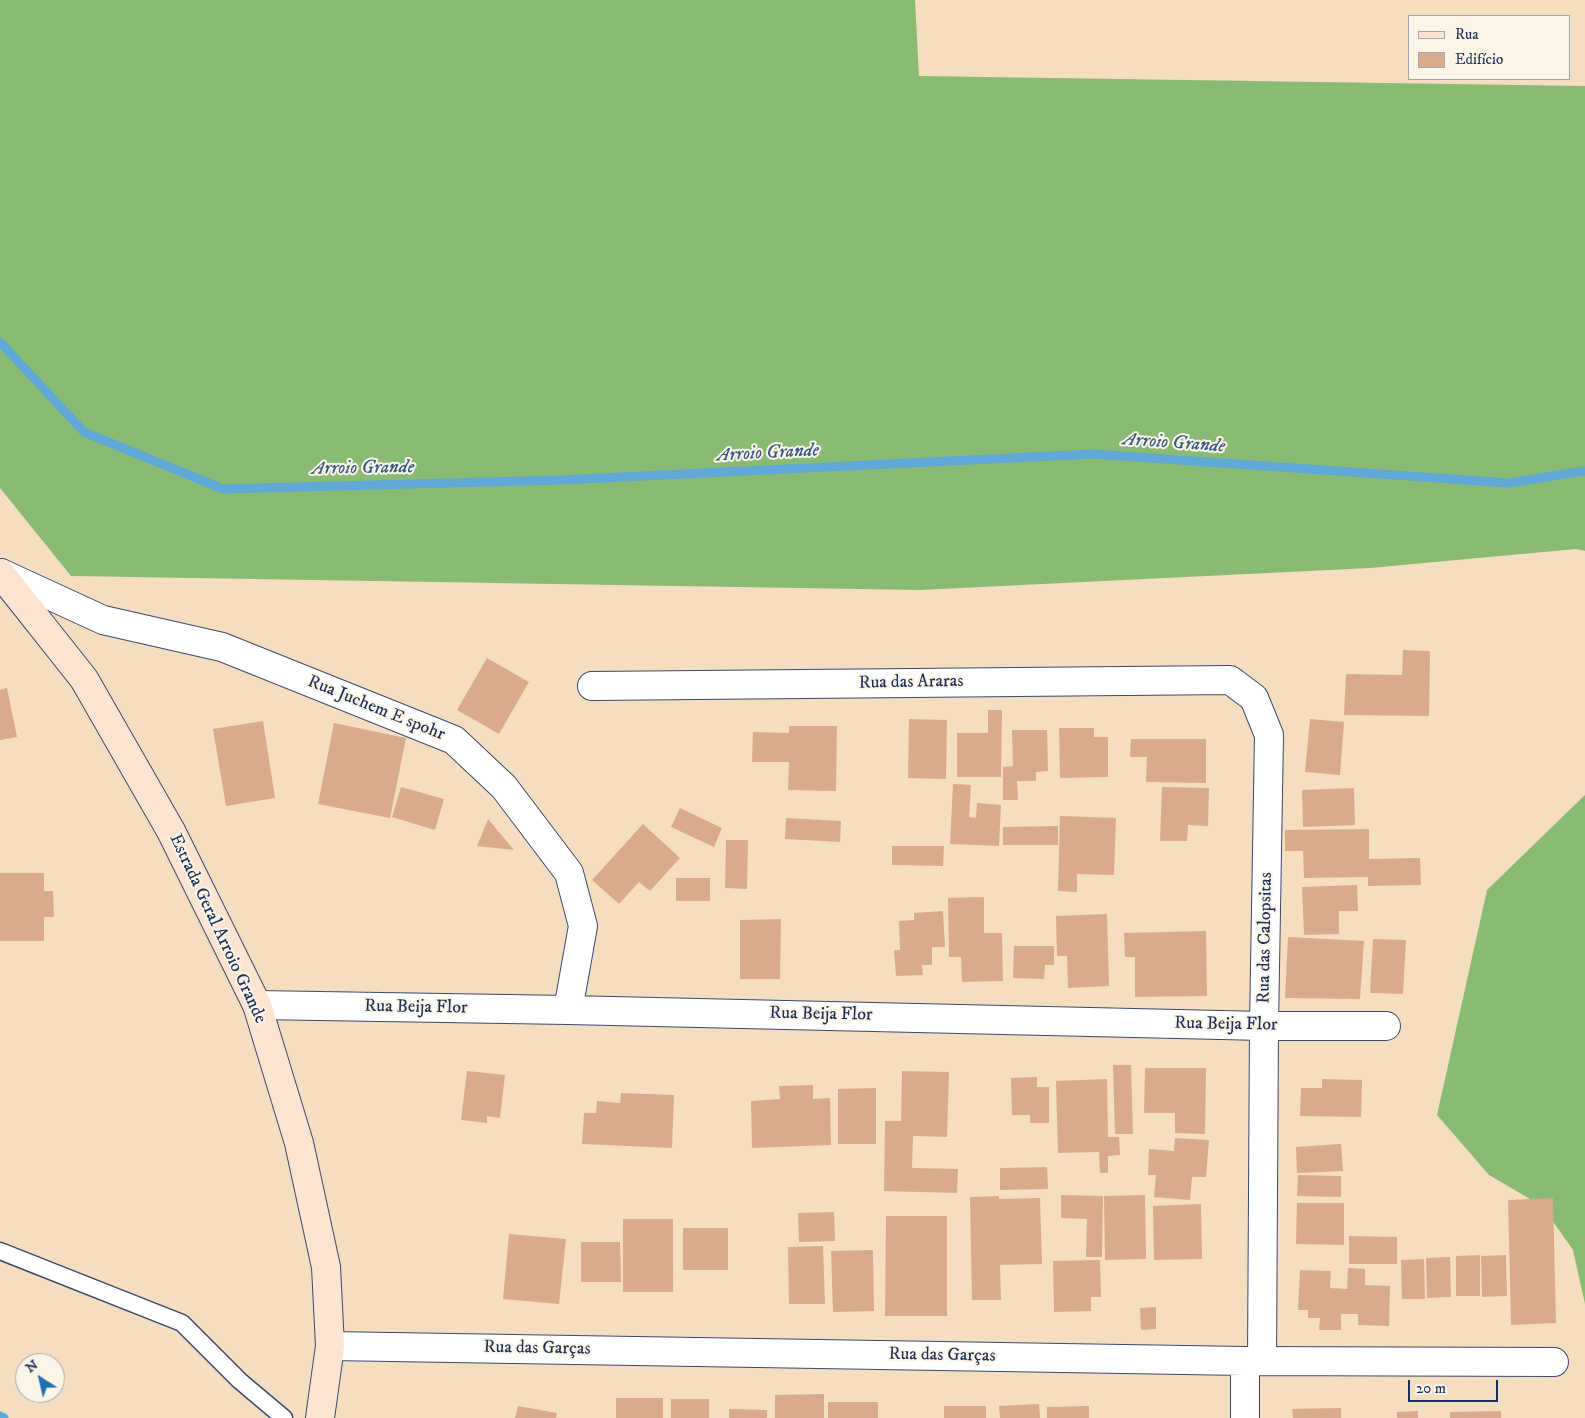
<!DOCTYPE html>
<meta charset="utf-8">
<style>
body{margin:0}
#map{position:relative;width:1585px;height:1418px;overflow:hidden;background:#f5ddc0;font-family:"IM FELL DW Pica",serif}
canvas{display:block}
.legend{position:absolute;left:1408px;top:15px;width:162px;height:65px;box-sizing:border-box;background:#fcf5e5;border:1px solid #a2a6af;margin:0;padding:6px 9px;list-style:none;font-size:15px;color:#1b2f5e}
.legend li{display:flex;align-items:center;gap:10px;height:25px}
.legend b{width:25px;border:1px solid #a2a6af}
.north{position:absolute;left:15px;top:1353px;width:50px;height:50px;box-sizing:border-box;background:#fcf5e5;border:1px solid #a2a6af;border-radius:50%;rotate:325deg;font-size:14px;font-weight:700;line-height:20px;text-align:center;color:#1b2f5e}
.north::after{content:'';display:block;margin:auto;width:18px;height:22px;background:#1f6fb2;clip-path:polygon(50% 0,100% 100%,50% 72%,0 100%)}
.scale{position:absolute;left:1408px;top:1380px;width:90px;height:22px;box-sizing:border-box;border:2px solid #1b2f5e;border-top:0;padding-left:6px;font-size:15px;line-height:18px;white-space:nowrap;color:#1b2f5e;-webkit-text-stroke:4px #fcf5e5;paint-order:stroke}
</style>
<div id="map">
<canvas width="1585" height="1418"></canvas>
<ul class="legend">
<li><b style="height:6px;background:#fde4d0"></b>Rua</li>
<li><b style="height:14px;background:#d8ab8d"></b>Edifício</li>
</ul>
<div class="north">N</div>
<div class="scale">20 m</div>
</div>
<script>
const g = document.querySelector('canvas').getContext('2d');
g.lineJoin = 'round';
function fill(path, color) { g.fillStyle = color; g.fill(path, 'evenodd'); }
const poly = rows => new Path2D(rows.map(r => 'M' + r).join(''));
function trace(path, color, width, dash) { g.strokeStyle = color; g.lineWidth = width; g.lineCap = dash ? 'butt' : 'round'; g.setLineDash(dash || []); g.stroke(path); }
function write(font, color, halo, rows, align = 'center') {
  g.font = font + ' "IM FELL DW Pica",serif'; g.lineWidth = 4; g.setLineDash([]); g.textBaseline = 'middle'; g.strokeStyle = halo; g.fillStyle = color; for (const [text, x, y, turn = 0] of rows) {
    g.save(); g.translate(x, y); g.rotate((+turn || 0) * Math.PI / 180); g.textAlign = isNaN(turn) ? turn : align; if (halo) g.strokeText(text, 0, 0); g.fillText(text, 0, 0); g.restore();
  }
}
fill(poly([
 [0,0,915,0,919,76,1585,86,1585,551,1576,549,1370,568,920,590,71,576,0,488],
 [1585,795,1585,1304,1573,1250,1542,1206,1489,1175,1437,1115,1487,890]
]), '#89bb74');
trace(poly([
 [0,342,84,432,223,489,561,480,1093,454,1509,483,1585,471],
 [0,1416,4,1418]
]), '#60a8d7', 9);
fill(poly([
 [1403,650,1430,651,1429,716,1344,715,1346,674,1402,675],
 [487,658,529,682,499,734,457,710],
 [7,688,17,737,0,740,0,690],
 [988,710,1002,710,1001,777,957,777,957,733,988,733],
 [909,719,947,720,946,779,908,778],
 [1310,719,1344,722,1340,775,1305,772],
 [263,721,275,798,226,806,213,729],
 [334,723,406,738,390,818,318,804],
 [789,726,837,726,836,791,788,790,789,762,752,762,753,732,789,733],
 [1059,728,1094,728,1094,737,1108,737,1108,777,1060,778],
 [1012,730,1047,730,1048,771,1036,772,1036,781,1017,781,1018,800,1003,800,1003,767,1013,766],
 [1131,739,1206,739,1206,783,1146,782,1147,757,1130,757],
 [953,784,971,785,969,817,976,818,977,803,1001,805,999,846,950,844],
 [401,787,444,799,435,830,392,817],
 [1162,787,1209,788,1208,826,1188,825,1187,841,1160,841],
 [1354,788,1355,825,1303,827,1302,790],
 [680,808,722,828,714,847,671,827],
 [1060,816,1116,818,1114,875,1077,874,1077,892,1058,891],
 [786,818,841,821,840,842,785,839],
 [488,819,514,850,477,846],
 [643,824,680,858,650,891,639,882,619,904,592,880],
 [1058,826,1058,845,1003,845,1003,827],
 [1369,829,1369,859,1420,858,1421,885,1368,886,1368,877,1304,878,1303,851,1285,851,1285,830],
 [726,840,748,840,747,889,725,888],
 [892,846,944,846,943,866,892,865],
 [0,873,44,873,44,891,53,891,54,917,44,917,44,941,0,941],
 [676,878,710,878,710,901,676,901],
 [1357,885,1358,911,1339,911,1339,934,1304,935,1302,887],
 [984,897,984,933,1002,933,1003,981,962,982,961,957,949,957,948,898],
 [943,911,945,947,932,947,932,965,922,965,923,975,896,976,894,950,900,950,899,921,914,920,914,913],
 [1107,914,1109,986,1068,988,1067,956,1057,956,1056,916],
 [781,919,780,979,740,979,740,920],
 [1206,931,1207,996,1135,997,1135,957,1125,957,1124,933],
 [1288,937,1364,941,1360,999,1285,998],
 [1373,939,1406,940,1403,994,1370,993],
 [1014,946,1054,946,1054,965,1045,965,1044,979,1013,978],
 [1113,1065,1131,1065,1133,1134,1115,1134],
 [1145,1068,1206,1068,1205,1134,1175,1133,1175,1113,1144,1113],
 [467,1071,505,1075,500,1118,487,1116,487,1123,461,1120],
 [902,1071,949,1072,947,1137,913,1136,912,1168,958,1169,957,1193,884,1191,885,1121,901,1121],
 [1037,1077,1037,1087,1049,1087,1049,1123,1030,1123,1030,1115,1012,1115,1011,1078],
 [1107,1079,1108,1137,1119,1137,1120,1155,1108,1156,1108,1173,1100,1173,1099,1152,1058,1153,1056,1081],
 [1322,1079,1362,1080,1361,1117,1300,1116,1301,1088,1322,1088],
 [813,1085,813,1099,830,1098,831,1145,752,1148,751,1101,780,1099,779,1086],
 [876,1088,876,1144,838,1144,838,1089],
 [621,1093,674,1095,672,1148,582,1144,584,1113,596,1113,597,1101,620,1103],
 [1175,1138,1209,1140,1206,1177,1192,1177,1190,1200,1154,1197,1156,1175,1148,1175,1149,1149,1174,1151],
 [1341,1144,1343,1171,1297,1173,1296,1147],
 [1047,1167,1048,1189,1000,1190,1000,1168],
 [1298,1175,1341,1176,1341,1197,1297,1196],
 [1061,1195,1103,1196,1102,1257,1086,1257,1087,1219,1061,1218],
 [1145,1195,1146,1259,1105,1260,1104,1196],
 [999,1196,999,1199,1040,1198,1042,1264,1000,1265,1001,1300,972,1300,970,1197],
 [1553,1198,1556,1323,1511,1325,1508,1200],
 [1297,1203,1344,1203,1344,1245,1296,1244],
 [1201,1204,1202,1259,1154,1260,1153,1206],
 [834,1212,835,1241,799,1242,798,1213],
 [886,1216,947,1216,947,1316,885,1316],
 [623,1219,673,1219,673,1292,623,1292],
 [683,1228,728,1228,728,1270,683,1270],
 [509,1234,566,1239,559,1304,503,1299],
 [1349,1236,1397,1237,1397,1264,1349,1264],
 [581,1242,620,1242,621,1282,581,1282],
 [823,1246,825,1304,789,1304,788,1247],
 [873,1250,874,1311,833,1312,831,1251],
 [1480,1255,1480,1296,1456,1296,1456,1256],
 [1506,1255,1507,1296,1482,1297,1481,1256],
 [1450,1257,1451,1297,1427,1298,1426,1258],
 [1424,1259,1425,1299,1402,1299,1401,1260],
 [1100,1260,1101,1297,1091,1297,1091,1311,1054,1312,1053,1261],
 [1348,1268,1365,1269,1365,1285,1390,1286,1389,1326,1358,1325,1358,1314,1341,1314,1341,1330,1319,1330,1320,1318,1308,1318,1308,1310,1298,1310,1300,1270,1331,1271,1330,1288,1347,1289],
 [1156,1307,1156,1329,1141,1330,1140,1308],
 [824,1394,824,1418,775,1418,775,1395],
 [616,1398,663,1398,663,1418,616,1418],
 [671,1399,709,1399,709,1418,671,1418],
 [828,1402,878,1402,878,1418,828,1418],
 [1039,1404,1040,1418,1000,1418,999,1406],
 [518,1406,557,1413,556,1418,515,1418],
 [944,1406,986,1406,986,1418,944,1418],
 [1089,1406,1089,1418,1047,1418,1047,1407],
 [1341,1408,1341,1418,1293,1418,1292,1409],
 [729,1409,767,1410,767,1418,729,1418],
 [1418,1411,1418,1418,1397,1418,1397,1412],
 [1501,1411,1501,1418,1450,1418,1450,1412]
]), '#d8ab8d');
const lane = poly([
 [0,1251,182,1323,240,1381,284,1418]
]);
const street = poly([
 [1,573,103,620,222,647,454,740,504,787,569,873,583,926,568,1010],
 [592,686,1230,680,1254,698,1269,735,1264,1026,1262,1361],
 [257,1005,568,1010,1264,1026,1386,1026],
 [330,1346,1245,1361,1554,1362],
 [1245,1418,1245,1361]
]);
const secondary = poly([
 [0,573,84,679,171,831,257,1005,299,1143,326,1267,330,1346,320,1418]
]);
trace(lane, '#3c496d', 19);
trace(street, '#3c496d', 30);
trace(secondary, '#3c496d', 30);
trace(lane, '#fff', 16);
trace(street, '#fff', 28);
trace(secondary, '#fde4d0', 28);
write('18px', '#1b2f5e', '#fcf5e5', [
 ["Rua das Araras",911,683,-1],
 ["Rua Juchem E spohr",376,709,22],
 ["Estrada Geral Arroio Grande",217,929,65],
 ["Rua das Calopsitas",1266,938,-89],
 ["Rua Beija Flor",416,1008,1],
 ["Rua Beija Flor",821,1015,1],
 ["Rua Beija Flor",1226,1025,1],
 ["Rua das Garças",537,1349,1],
 ["Rua das Garças",942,1356,1]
]);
write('italic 19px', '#335988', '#fcf5e5', [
 ["Arroio Grande",1174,444,4],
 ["Arroio Grande",768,454,-3],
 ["Arroio Grande",363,469,-1]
]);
</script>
